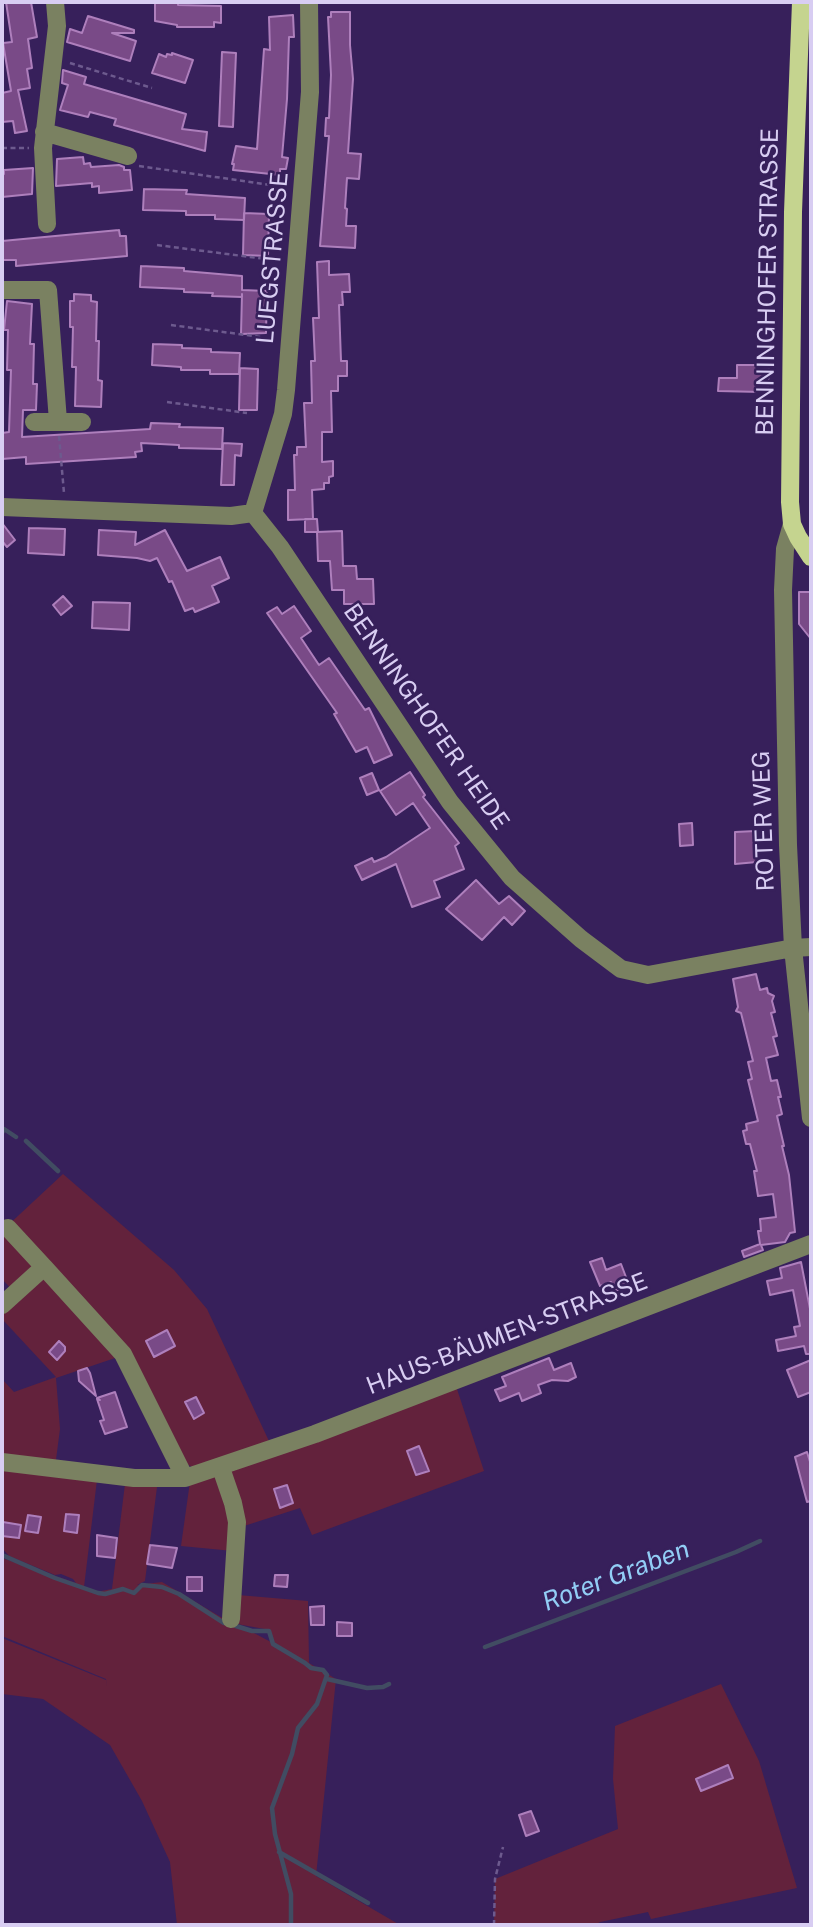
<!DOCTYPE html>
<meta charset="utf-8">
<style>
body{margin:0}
#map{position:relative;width:813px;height:1927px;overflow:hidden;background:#37205b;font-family:"Public Sans",sans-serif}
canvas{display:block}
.frame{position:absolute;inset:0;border:4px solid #d8cdf2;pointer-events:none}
</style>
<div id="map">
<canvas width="813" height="1927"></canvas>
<div class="frame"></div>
</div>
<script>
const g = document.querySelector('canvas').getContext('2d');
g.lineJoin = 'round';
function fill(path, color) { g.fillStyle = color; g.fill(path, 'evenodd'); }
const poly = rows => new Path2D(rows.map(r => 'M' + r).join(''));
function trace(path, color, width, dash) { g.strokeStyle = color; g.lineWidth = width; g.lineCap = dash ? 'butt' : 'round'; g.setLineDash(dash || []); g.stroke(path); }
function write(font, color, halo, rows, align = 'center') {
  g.font = font + ' "Public Sans",sans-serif'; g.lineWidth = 5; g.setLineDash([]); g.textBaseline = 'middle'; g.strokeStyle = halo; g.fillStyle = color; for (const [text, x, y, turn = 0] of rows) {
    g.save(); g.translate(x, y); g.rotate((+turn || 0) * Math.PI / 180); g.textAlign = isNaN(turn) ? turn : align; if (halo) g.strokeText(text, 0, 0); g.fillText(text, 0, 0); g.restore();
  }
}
fill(poly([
 [63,1174,174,1270,207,1309,276,1456,455,1383,484,1471,312,1535,300,1508,244,1526,233,1551,181,1546,192,1467,181,1461,121,1356,56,1378,60,1429,54,1475,97,1480,84,1587,96,1592,112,1589,125,1484,157,1487,145,1581,137,1585,162,1582,224,1619,238,1595,308,1601,309,1663,336,1679,316,1876,400,1925,177,1925,170,1862,142,1801,110,1745,43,1699,2,1694,2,1638,106,1680,107,1688,106,1679,2,1636,2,1558,76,1583,73,1579,61,1574,55,1575,9,1556,2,1548,2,1379,14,1392,56,1377,2,1319,2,1310,17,1295,2,1279,2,1225,5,1228],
 [237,1624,270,1630,272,1641,284,1649],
 [721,1684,759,1761,797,1888,651,1919,648,1912,600,1922,595,1925,494,1925,495,1879,618,1829,613,1779,615,1726]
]), '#63223c');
trace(poly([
 [2,1133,4,1129,16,1137],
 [26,1141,58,1171],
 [2,1555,55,1578,98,1593,105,1594,123,1589,134,1593,142,1585,162,1587,179,1594,224,1623],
 [236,1626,252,1631,269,1631,273,1644,305,1663,311,1668,323,1670,327,1675,317,1704,298,1728,292,1754,272,1808,275,1834,291,1894,291,1925],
 [485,1647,736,1552,760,1541],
 [327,1679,367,1688,383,1687,389,1684],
 [279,1852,368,1903]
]), '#414c62', 4.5);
const building = poly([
 [6,2,31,2,37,37,28,39,32,68,27,69,30,88,18,90,27,131,15,133,13,121,2,122,2,93,11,91,3,43,12,42,6,2],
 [155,2,178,2,178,5,221,6,221,23,214,22,214,27,177,27,177,25,155,21,155,2],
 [331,12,350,12,350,45,353,79,348,153,361,154,359,179,347,178,345,208,347,209,346,226,356,226,355,248,320,246,329,136,325,136,326,118,329,118,331,75,328,17,331,17,331,12],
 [293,15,294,37,289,37,287,99,282,157,288,158,286,169,280,169,280,175,233,170,234,164,232,164,236,146,257,149,264,49,270,50,269,17,293,15],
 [88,16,134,30,134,33,112,33,136,41,130,61,67,42,70,29,82,33,88,16],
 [222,52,236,53,233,127,219,126,222,52],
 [172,53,193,60,185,83,152,73,159,54,166,57,167,54,172,55,172,53],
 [63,70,86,77,84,84,186,114,182,129,207,132,205,151,114,125,116,119,90,112,88,117,60,110,68,85,62,83,63,70],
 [83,157,84,164,90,163,91,167,119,165,124,167,124,170,130,170,132,190,99,193,99,186,92,187,92,183,56,186,57,159,83,157],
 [33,168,32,194,2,197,2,175,4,174,4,170,33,168],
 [144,189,187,190,186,194,245,198,244,220,215,219,215,215,186,215,186,211,143,210,144,189],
 [244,213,269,214,268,256,243,255,244,213],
 [119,230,120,236,126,236,127,256,16,266,16,260,2,260,2,241,119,230],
 [329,261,329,275,349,274,350,292,342,292,343,305,339,305,341,361,347,361,347,376,338,376,338,391,331,391,332,432,322,432,322,462,333,461,333,476,329,477,329,483,324,483,324,489,312,490,313,519,317,519,318,532,305,532,305,519,312,519,288,520,288,490,295,490,294,455,297,455,297,447,306,447,304,403,312,403,311,361,315,361,313,318,319,318,317,262,329,261],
 [141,266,184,268,184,271,242,276,242,290,267,291,266,333,241,334,242,294,242,297,212,296,213,293,184,292,184,289,140,287,141,266],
 [74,294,91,295,91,301,97,302,96,341,99,341,98,380,102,381,101,407,75,406,76,367,72,367,73,327,70,327,70,301,74,301,74,294],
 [7,301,32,304,30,344,34,344,33,384,37,384,36,410,23,410,22,437,150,429,151,423,180,424,179,427,223,428,222,449,179,448,179,445,141,443,142,451,135,452,136,457,26,464,26,457,2,459,2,433,9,432,11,370,7,370,8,330,4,330,7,301],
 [153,344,182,345,182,348,211,349,211,352,240,353,239,374,210,374,210,370,181,370,181,367,152,365,153,344],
 [737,365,769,365,768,388,761,388,761,392,718,391,719,378,737,378,737,365],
 [240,368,258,369,257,410,239,410,240,368],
 [223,443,242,444,241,456,235,455,234,485,221,485,223,443],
 [2,523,15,540,7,547,2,541,2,523],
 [29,528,65,529,64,555,28,553,29,528],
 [99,530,136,532,135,545,165,530,187,571,220,557,229,578,212,586,219,602,195,612,193,608,185,611,172,581,169,582,157,558,150,561,137,558,98,555,99,530],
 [342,531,343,566,356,566,357,579,373,579,374,604,344,604,344,590,332,590,330,561,318,561,317,532,342,531],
 [799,592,811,592,811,639,799,624,799,592],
 [63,596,72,606,61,615,53,605,63,596],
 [93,602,130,603,129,630,92,628,93,602],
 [294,606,311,631,301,638,319,665,329,658,365,710,369,708,392,755,374,763,367,747,356,752,334,714,337,713,267,613,277,607,282,614,294,606],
 [410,772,425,795,423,797,459,843,455,846,464,869,434,881,440,897,412,907,396,864,362,880,355,866,372,858,374,862,386,857,430,828,413,803,396,815,380,791,410,772],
 [372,773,379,790,367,795,360,778,372,773],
 [692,823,693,845,680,846,679,824,692,823],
 [756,831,757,862,735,864,735,832,756,831],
 [476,880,499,904,509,896,525,911,512,925,504,917,482,940,446,909,476,880],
 [756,974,760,990,767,988,768,993,774,996,772,1001,775,1012,771,1013,777,1036,773,1037,778,1055,766,1058,771,1081,777,1080,781,1097,778,1097,782,1114,777,1116,784,1146,782,1146,789,1175,795,1232,790,1233,785,1242,761,1245,763,1250,744,1257,742,1251,760,1244,758,1231,761,1231,760,1219,776,1217,773,1194,758,1196,754,1171,757,1171,750,1144,746,1144,743,1131,747,1130,746,1124,758,1121,748,1080,752,1079,748,1062,753,1061,741,1013,736,1011,738,1007,733,979,756,974],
 [602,1258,606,1270,621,1264,629,1285,615,1291,611,1282,600,1286,590,1262,602,1258],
 [801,1262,811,1314,811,1354,806,1354,804,1346,778,1351,776,1340,796,1336,794,1327,800,1326,793,1290,770,1295,767,1281,782,1278,780,1268,801,1262],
 [167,1330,175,1346,154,1357,146,1341,167,1330],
 [59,1341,65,1347,65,1351,57,1360,49,1352,59,1341],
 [549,1358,554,1370,571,1363,576,1377,568,1381,552,1380,538,1385,541,1393,522,1401,519,1393,500,1401,495,1390,506,1386,502,1377,549,1358],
 [811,1360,811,1392,798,1397,787,1370,811,1360],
 [87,1368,90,1373,96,1396,79,1381,78,1371,87,1368],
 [115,1392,127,1427,105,1434,100,1421,104,1420,97,1399,100,1400,97,1398,115,1392],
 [196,1397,204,1413,194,1419,185,1402,196,1397],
 [419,1446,429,1471,416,1475,407,1451,419,1446],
 [807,1452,811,1465,811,1501,807,1502,795,1457,807,1452],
 [287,1485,293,1503,280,1508,274,1489,287,1485],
 [66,1514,79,1515,77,1533,64,1531,66,1514],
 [28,1515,41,1517,38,1533,25,1531,28,1515],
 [3,1522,21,1525,19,1538,2,1536,3,1522],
 [97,1535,117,1538,115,1558,97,1556,97,1535],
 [150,1545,177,1548,172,1568,147,1564,150,1545],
 [275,1575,288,1575,287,1587,274,1586,275,1575],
 [187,1577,202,1577,202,1591,187,1591,187,1577],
 [324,1606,324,1625,311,1625,310,1607,324,1606],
 [337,1622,352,1623,352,1636,337,1636,337,1622],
 [728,1765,733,1778,701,1791,696,1779,728,1765],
 [531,1811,539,1831,526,1836,519,1815,531,1811]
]);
fill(building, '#794a87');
trace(building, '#ae7fbc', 2);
trace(poly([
 [70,63,152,88],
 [2,148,29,148],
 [139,166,271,185],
 [157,245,266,259],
 [171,325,261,337],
 [167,402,247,413],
 [59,436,64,493],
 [494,1925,495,1879,503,1847]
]), '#6d5a8e', 2.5, [5, 3.5]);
trace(poly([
 [44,132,128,156],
 [47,224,43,148,57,26,55,2],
 [2,290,48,290,58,421],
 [34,422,82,422],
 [2,507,231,516,253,513],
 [253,513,280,547,450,802,512,878,581,939,621,969,648,975,793,948,811,947],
 [253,513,283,414,286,390,310,92,309,2],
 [792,524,785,549,783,590,788,845,793,948,811,1118],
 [8,1228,44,1267],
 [2,1305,44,1267,123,1354,185,1478],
 [2,1462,134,1478,185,1478,315,1434,811,1244],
 [221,1468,233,1503,237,1522,231,1619]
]), '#7a8161', 18);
trace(poly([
 [801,2,793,212,790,502,792,524,798,537,811,557]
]), '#c5d48f', 18);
write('24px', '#d8cdf2', '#37205b', [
 ["LUEGSTRASSE",273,258,-85],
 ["BENNINGHOFER STRASSE",768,282,-89],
 ["BENNINGHOFER HEIDE",426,717,55],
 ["ROTER WEG",764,821,-92],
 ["HAUS-BÄUMEN-STRASSE",507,1334,-21]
]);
write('italic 26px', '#92cdf5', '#37205b', [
 ["Roter Graben",616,1576,-21]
]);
</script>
